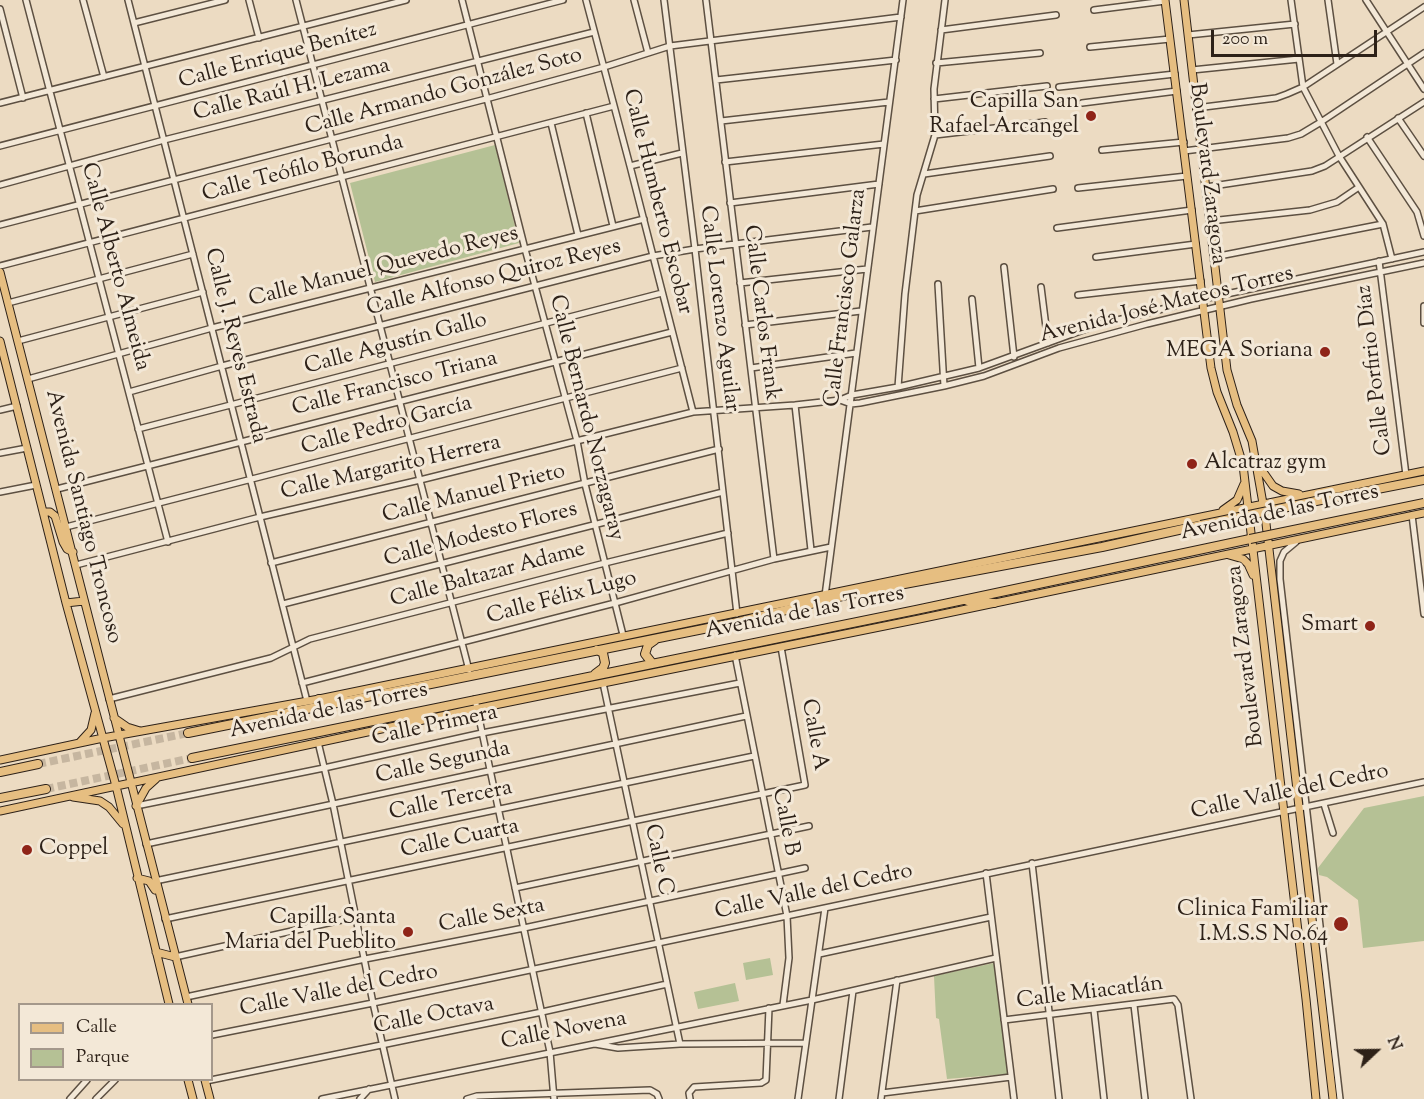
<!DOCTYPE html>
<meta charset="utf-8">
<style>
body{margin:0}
#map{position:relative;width:1424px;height:1099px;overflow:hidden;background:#ecdbc2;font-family:"Sorts Mill Goudy",serif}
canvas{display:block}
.legend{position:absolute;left:18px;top:1003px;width:195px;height:78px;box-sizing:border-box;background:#f3e8d7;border:2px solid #a4988b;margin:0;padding:8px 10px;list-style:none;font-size:18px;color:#2d2118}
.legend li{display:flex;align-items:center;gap:12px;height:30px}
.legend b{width:30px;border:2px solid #a4988b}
.north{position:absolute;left:1346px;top:1021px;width:60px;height:60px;-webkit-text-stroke:4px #f3e8d7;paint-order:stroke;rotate:68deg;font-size:16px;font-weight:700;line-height:24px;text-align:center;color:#2d2118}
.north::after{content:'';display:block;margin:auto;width:21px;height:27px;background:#2d2118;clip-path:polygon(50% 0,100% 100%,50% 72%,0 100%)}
.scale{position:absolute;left:1211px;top:30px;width:166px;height:27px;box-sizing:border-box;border:3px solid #2d2118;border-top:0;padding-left:8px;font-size:18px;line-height:21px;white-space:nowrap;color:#2d2118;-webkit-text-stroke:4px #f3e8d7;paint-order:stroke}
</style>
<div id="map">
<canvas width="1424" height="1099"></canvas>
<ul class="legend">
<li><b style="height:8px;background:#e6be81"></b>Calle</li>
<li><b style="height:16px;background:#b5c195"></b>Parque</li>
</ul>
<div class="north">N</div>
<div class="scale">200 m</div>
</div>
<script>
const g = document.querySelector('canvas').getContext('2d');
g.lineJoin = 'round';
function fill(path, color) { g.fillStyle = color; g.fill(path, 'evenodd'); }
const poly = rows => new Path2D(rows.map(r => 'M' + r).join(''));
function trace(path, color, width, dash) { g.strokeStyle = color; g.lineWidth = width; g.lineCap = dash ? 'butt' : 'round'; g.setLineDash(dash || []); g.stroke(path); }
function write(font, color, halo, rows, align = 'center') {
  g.font = font + ' "Sorts Mill Goudy",serif'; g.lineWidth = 6; g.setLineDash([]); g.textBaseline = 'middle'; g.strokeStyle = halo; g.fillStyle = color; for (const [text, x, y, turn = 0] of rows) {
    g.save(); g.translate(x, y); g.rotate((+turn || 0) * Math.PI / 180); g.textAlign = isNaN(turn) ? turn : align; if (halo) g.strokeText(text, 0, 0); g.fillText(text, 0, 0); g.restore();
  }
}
fill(poly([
 [495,145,519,243,375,282,350,183],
 [1424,796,1424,941,1363,948,1358,900,1327,877,1319,875,1318,868,1364,808],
 [770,958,773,975,746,980,743,963],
 [994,963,1008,1074,947,1079,939,1019,936,1018,934,976],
 [735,983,739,1001,698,1009,694,992]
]), '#b5c195');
trace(poly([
 [38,764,188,733],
 [46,789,192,758]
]), '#c6b6a0', 8, [8, 4]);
const minor = poly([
 [26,0,168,542],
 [83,0,104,77],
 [128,0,307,701],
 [249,0,259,38],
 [296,0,469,670],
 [462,0,525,249,577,441,585,484,623,635],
 [586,0,630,166,693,412],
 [634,0,648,53],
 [664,0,695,249,737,614],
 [706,0,774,559],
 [1291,0,1303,87,1339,156,1383,224,1392,259],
 [1328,0,1337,64],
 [1366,0,1424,89],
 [0,9,23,98],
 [1094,10,1165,1],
 [134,23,225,0],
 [941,30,1056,15],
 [1188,35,1295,24],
 [1090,47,1170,39],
 [936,63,1040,53],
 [1192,70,1299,59],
 [716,80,896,60],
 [1059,87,1175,74],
 [934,99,1047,86],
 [0,103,406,0],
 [1082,103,1177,91],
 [1196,108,1276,98,1287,94,1303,87,1424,7],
 [586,113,613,226],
 [1398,118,1424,156],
 [721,121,889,102],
 [551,123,578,235],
 [935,135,1045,122],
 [1367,137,1417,212,1424,236],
 [0,146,563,0],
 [1102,150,1184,142],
 [1184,151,1288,138,1301,134,1321,122,1424,53],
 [725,162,884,144],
 [630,166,682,153],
 [924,174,1050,156],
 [0,185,164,140,594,32],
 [1206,187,1312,171,1325,166,1424,102],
 [1078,188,1187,176],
 [730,203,879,184],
 [915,211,1053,189],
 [1210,221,1310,210,1337,202,1359,187],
 [0,225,486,99,604,67,670,46,901,17],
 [1057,228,1192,210],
 [1096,257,1196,244],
 [1214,257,1383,224],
 [1379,261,1406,475],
 [0,266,614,106],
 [1004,267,1014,357],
 [740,283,867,269],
 [938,284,944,386],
 [1041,287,1048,343],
 [1078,295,1201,281],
 [972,299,979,368],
 [8,303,193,254],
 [1424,306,1424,323],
 [745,325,861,311],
 [18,341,203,292],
 [751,368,856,353],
 [28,379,212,328,644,219],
 [898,387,905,294,915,211,917,195,935,135,934,89,945,0],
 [129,392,222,366,653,256,695,249,872,227],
 [840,400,851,404,860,403,944,386,984,376,1059,348,1147,324,1251,299,1424,263],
 [795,405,811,550],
 [0,410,17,406],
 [138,429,662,293],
 [0,453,27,448],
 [57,489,672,332],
 [0,492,36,485],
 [1412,515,1424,614],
 [66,527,682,368],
 [1296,542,1284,552,1280,561,1280,579,1340,1099],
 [271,563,719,449],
 [76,565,260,517,420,480,693,412,795,405,840,400,852,395,898,387,979,368,1097,325,1203,299,1424,252],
 [825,596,903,0],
 [283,604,723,492],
 [735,655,787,916,789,958,783,1005],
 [302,683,615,603,774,559,831,547],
 [603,683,680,1044],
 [109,699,271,658,310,639,605,563,728,533],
 [475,699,550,1052,554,1099],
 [318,742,333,804,373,1003,395,1099],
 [1324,804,1333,833],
 [136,806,324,768,482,733,740,683],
 [146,844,746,716],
 [1032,863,1059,1099],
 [986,873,1014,1099],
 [155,881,754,756],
 [515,888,809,826],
 [165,919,805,785,781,647],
 [819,954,991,917],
 [175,957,355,917],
 [186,997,365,959,524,928,805,868],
 [1134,1005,1145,1099],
 [1094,1010,1104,1099],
 [1004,1020,1174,999,1178,1005,1191,1099],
 [212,1035,373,1003,1424,782],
 [595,1044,618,1048,680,1044,806,1043],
 [206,1081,542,1012,667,984],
 [882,1093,1011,1077],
 [70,1099,87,1080],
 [96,1099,115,1080],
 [322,1099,812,1000,996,958],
 [360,1099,369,1089],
 [467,1099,477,1096,650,1090,657,1094,659,1099],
 [690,1099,689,1093,694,1087,761,1083,766,1080,769,1008],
 [798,1099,825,908],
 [839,1099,853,991],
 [881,1099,897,980]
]);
const major = poly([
 [1165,0,1211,368,1217,392,1233,432,1243,465,1306,999,1316,1099],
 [1184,0,1227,370,1237,405,1252,441,1265,515,1333,1099],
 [0,272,188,1004],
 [0,341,66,603,116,786,169,1004],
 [1259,466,1273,486,1282,491,1299,494],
 [1223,510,1237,500,1244,484],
 [43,512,50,512,55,516,63,542,67,549,73,552],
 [1229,555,1243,559,1248,564,1253,575],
 [66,603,84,601],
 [114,718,127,727,140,731],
 [80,742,91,730,95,713],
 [0,760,103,738,319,699,1424,471],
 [73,797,100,801,109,807,123,824],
 [136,806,146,788,156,779],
 [0,811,465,711,919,619,1424,513],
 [137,878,149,881,155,890],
 [156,952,175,957],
 [188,1080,193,1099],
 [205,1080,210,1099]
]);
const highway = poly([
 [1321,500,1424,480],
 [968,601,994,603],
 [652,663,645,654,648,645,655,640],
 [595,674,603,668,605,663,603,653,597,650],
 [319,699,344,699],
 [406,723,425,713],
 [188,733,738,622,851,594,1102,547,1201,525],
 [192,758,916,610,1250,539],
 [0,772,38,764],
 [0,798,46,789]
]);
trace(minor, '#5d5042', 8);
trace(major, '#2d2118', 9);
trace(highway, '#2d2118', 10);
trace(minor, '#f3e8d7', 5);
trace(major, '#e6be81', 7);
trace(highway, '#e6be81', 8);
const highwayBridge = poly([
 [1201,525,1321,500],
 [1250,539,1424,503]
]);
trace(highwayBridge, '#2d2118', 10, []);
trace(highwayBridge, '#e6be81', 8);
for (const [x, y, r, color] of [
 [1091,116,6,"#8f2418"],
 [1325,352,6,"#8f2418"],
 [1192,464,6,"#8f2418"],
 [1370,626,6,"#8f2418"],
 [27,850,6,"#8f2418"],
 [1341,924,8,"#8f2418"],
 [408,932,6,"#8f2418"]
]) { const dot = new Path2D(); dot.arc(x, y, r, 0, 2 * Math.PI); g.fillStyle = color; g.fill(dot); trace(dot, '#f3e8d7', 2); }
write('22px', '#2d2118', '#f3e8d7', [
 ["Calle Enrique Benítez",278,57,-15],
 ["Calle Raúl H. Lezama",292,91,-14],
 ["Calle Armando González Soto",444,93,-15],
 ["Calle Teófilo Borunda",303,170,-15],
 ["Boulevard Zaragoza",1206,174,83],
 ["Calle Humberto Escobar",656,202,76],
 ["Calle Alberto Almeida",114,267,75],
 ["Calle Manuel Quevedo Reyes",384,268,-14],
 ["Calle Alfonso Quiroz Reyes",494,279,-14],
 ["Calle Francisco Galarza",847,298,-83],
 ["Avenida José Mateos Torres",1167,306,-14],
 ["Calle Lorenzo Aguilar",718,309,83],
 ["Calle Carlos Frank",760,313,83],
 ["Calle Agustín Gallo",396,345,-15],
 ["Calle J. Reyes Estrada",234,346,76],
 ["Calle Porfirio Díaz",1376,370,-97],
 ["Calle Francisco Triana",395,385,-14],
 ["Calle Bernardo Norzagaray",585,418,76],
 ["Calle Pedro García",387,427,-15],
 ["Calle Margarito Herrera",391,469,-13],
 ["Calle Manuel Prieto",474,495,-14],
 ["Avenida de las Torres",1280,514,-12],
 ["Avenida Santiago Troncoso",82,517,76],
 ["Calle Modesto Flores",481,536,-15],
 ["Calle Baltazar Adame",488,576,-15],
 ["Calle Félix Lugo",562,599,-15],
 ["Avenida de las Torres",805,614,-11],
 ["Boulevard Zaragoza",1247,656,-97],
 ["Avenida de las Torres",329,712,-12],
 ["Calle Primera",435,727,-12],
 ["Calle A",813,735,80],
 ["Calle Segunda",443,764,-12],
 ["Calle Valle del Cedro",1290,793,-12],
 ["Calle Tercera",451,802,-12],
 ["Calle B",784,822,79],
 ["Calle Cuarta",460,840,-12],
 ["Calle C",657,860,78],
 ["Calle Valle del Cedro",814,893,-12],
 ["Calle Sexta",492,917,-11],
 ["Calle Valle del Cedro",339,992,-11],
 ["Calle Miacatlán",1090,994,-7],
 ["Calle Octava",434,1017,-11],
 ["Calle Novena",564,1032,-11]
]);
write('22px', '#2d2118', '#f3e8d7', [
 ["Capilla San",1079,103],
 ["Rafael Arcangel",1079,128],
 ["MEGA Soriana",1313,352],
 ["Alcatraz gym",1204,464,"left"],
 ["Smart",1358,626],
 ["Coppel",39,850,"left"],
 ["Clinica Familiar",1328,911],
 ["I.M.S.S No.64",1328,936],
 ["Capilla Santa",396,919],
 ["Maria del Pueblito",396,944]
], 'right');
</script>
